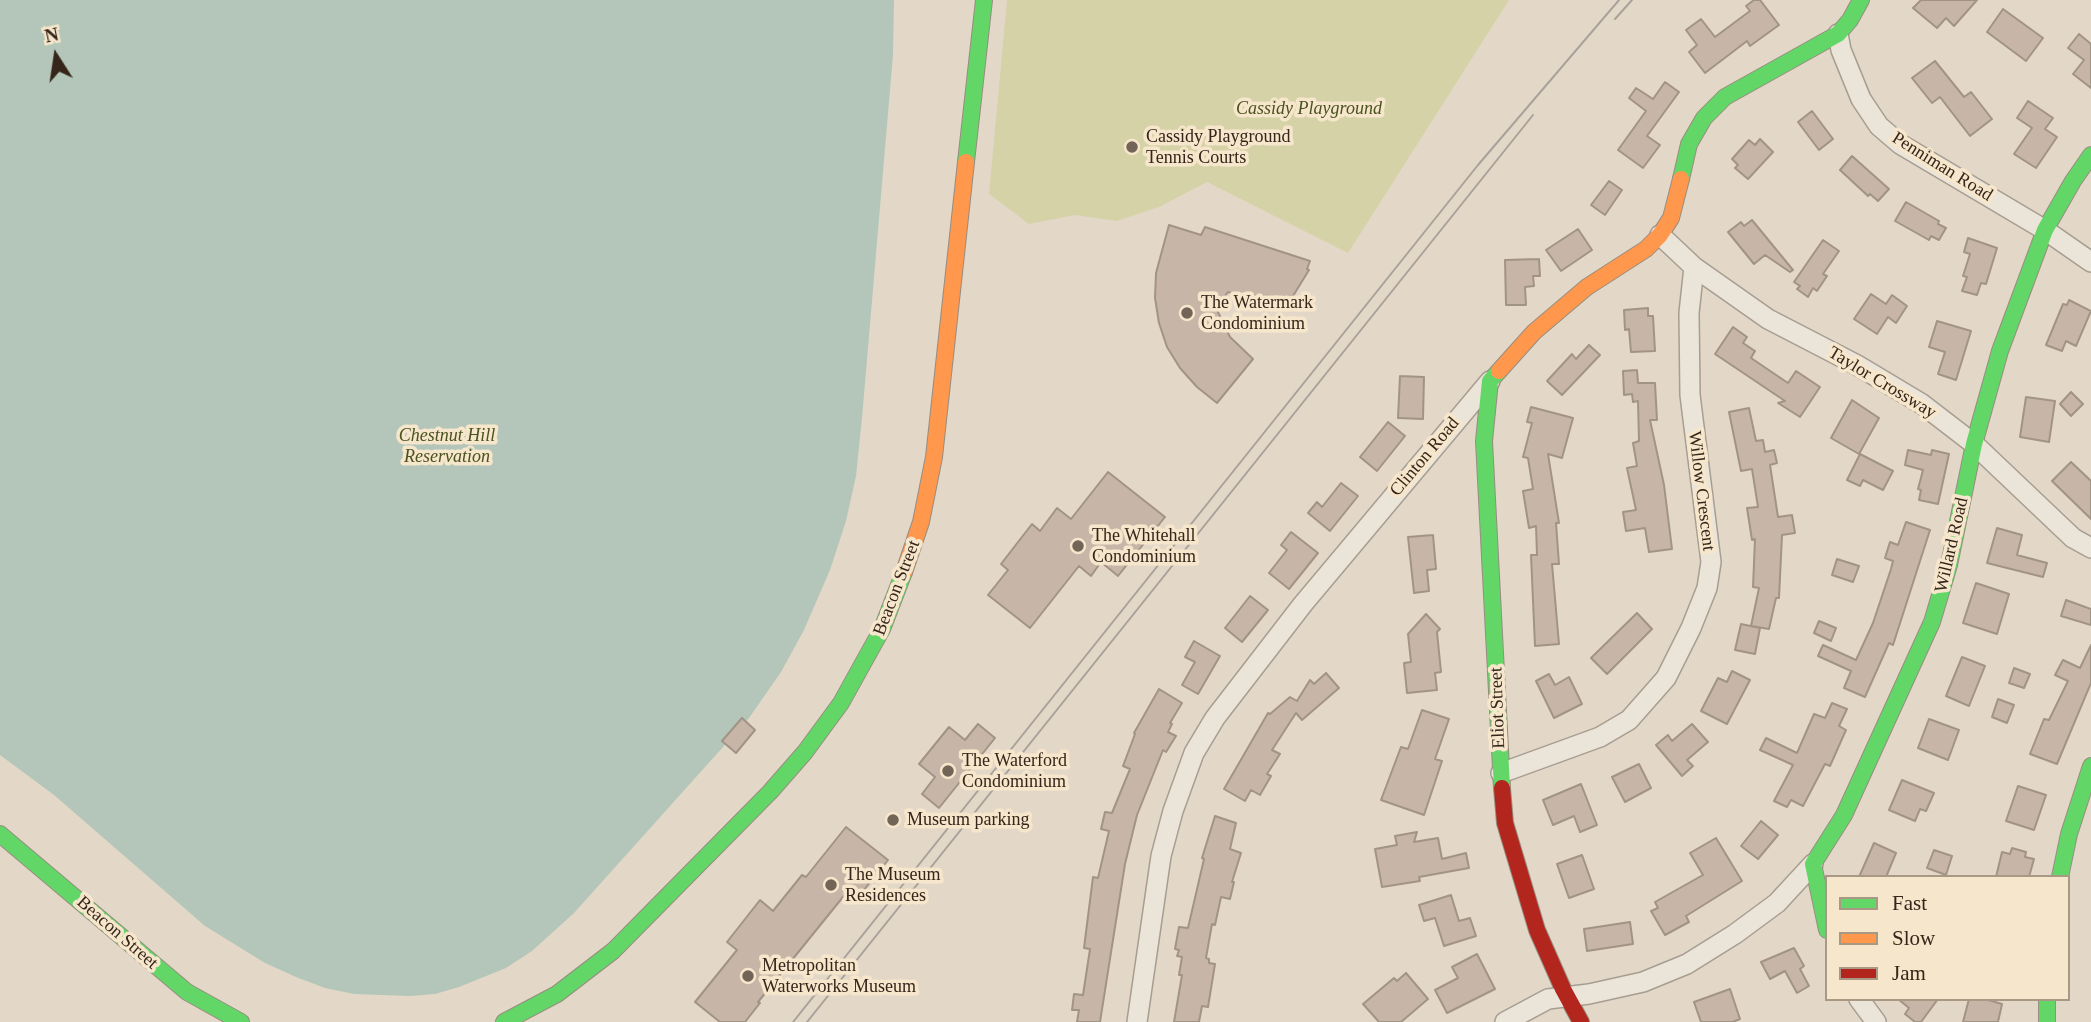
<!DOCTYPE html>
<style>
body{margin:0}
#map{position:relative;width:2091px;height:1022px;overflow:hidden;background:#e3d8c7;font-family:"Times New Roman",serif}
canvas{display:block}
.legend{position:absolute;left:1825px;top:875px;width:245px;height:126px;box-sizing:border-box;background:#f6e6cb;border:2px solid #a99984;margin:0;padding:9px 12px;list-style:none;font-size:21px;color:#35251a}
.legend li{display:flex;align-items:center;gap:14px;height:35px}
.legend b{width:35px;border:2px solid #a99984}
.north{position:absolute;left:21px;top:21px;width:70px;height:70px;-webkit-text-stroke:5px #f6e6cb;paint-order:stroke;rotate:348deg;font-size:19px;font-weight:700;line-height:28px;text-align:center;color:#35251a}
.north::after{content:'';display:block;margin:auto;width:24px;height:32px;background:#35251a;clip-path:polygon(50% 0,100% 100%,50% 72%,0 100%)}
</style>
<div id="map">
<canvas width="2091" height="1022"></canvas>
<ul class="legend">
<li><b style="height:9px;background:#63d668"></b>Fast</li>
<li><b style="height:9px;background:#ff974d"></b>Slow</li>
<li><b style="height:9px;background:#b3261e"></b>Jam</li>
</ul>
<div class="north">N</div>
</div>
<script>
const g = document.querySelector('canvas').getContext('2d');
g.lineJoin = 'round';
function fill(path, color) { g.fillStyle = color; g.fill(path, 'evenodd'); }
const poly = rows => new Path2D(rows.map(r => 'M' + r).join(''));
function trace(path, color, width, dash) { g.strokeStyle = color; g.lineWidth = width; g.lineCap = dash ? 'butt' : 'round'; g.setLineDash(dash || []); g.stroke(path); }
function write(font, color, halo, rows, align = 'center') {
  g.font = font + ' "Times New Roman",serif'; g.lineWidth = 7; g.setLineDash([]); g.textBaseline = 'middle'; g.strokeStyle = halo; g.fillStyle = color; for (const [text, x, y, turn = 0] of rows) {
    g.save(); g.translate(x, y); g.rotate((+turn || 0) * Math.PI / 180); g.textAlign = isNaN(turn) ? turn : align; if (halo) g.strokeText(text, 0, 0); g.fillText(text, 0, 0); g.restore();
  }
}
fill(poly([
 [1007,0,1509,0,1348,253,1207,182,1159,207,1117,221,1075,215,1029,224,989,194]
]), '#d6d2a8');
fill(poly([
 [0,0,894,0,893,55,862,418,856,476,846,521,830,570,804,630,781,672,749,718,574,913,532,951,506,968,459,987,435,994,410,996,354,994,325,988,296,977,265,963,205,926,54,795,0,755]
]), '#b4c6b9');
const building = poly([
 [1754,0,1760,0,1779,25,1750,46,1747,41,1705,73,1689,52,1697,45,1686,30,1701,19,1715,37,1750,11,1746,6,1754,0],
 [1921,0,1977,0,1954,26,1946,18,1937,28,1913,8,1921,0],
 [2003,9,2043,38,2026,61,1987,32,2003,9],
 [2079,34,2091,44,2091,88,2073,74,2084,60,2068,48,2079,34],
 [1935,61,1964,97,1971,92,1992,119,1970,136,1940,97,1932,103,1912,78,1935,61],
 [1665,82,1679,92,1647,136,1660,145,1643,168,1618,150,1646,111,1629,98,1636,88,1653,99,1665,82],
 [2028,101,2053,118,2045,129,2057,137,2036,168,2014,154,2032,128,2017,118,2028,101],
 [1812,111,1833,139,1819,150,1798,122,1812,111],
 [1760,139,1773,152,1748,179,1735,168,1738,165,1732,159,1749,140,1755,145,1760,139],
 [1852,156,1889,189,1878,201,1870,194,1868,196,1840,170,1852,156],
 [1609,181,1622,190,1605,215,1591,205,1609,181],
 [1906,202,1939,221,1938,224,1946,228,1939,240,1931,236,1929,240,1895,221,1906,202],
 [1752,220,1793,270,1790,272,1765,255,1754,264,1728,232,1741,222,1744,226,1752,220],
 [1169,225,1201,235,1205,227,1310,261,1307,269,1309,270,1285,309,1228,292,1216,308,1230,337,1253,359,1217,403,1197,387,1180,368,1167,347,1159,323,1155,298,1156,273,1169,225],
 [1578,229,1592,250,1561,271,1546,250,1578,229],
 [1968,238,1997,248,1986,284,1981,283,1977,295,1962,291,1967,277,1963,276,1970,254,1964,252,1968,238],
 [1823,240,1839,251,1823,274,1827,276,1817,291,1813,288,1808,297,1797,289,1800,286,1794,282,1823,240],
 [1539,259,1540,276,1533,276,1534,286,1525,287,1526,305,1506,305,1505,260,1539,259],
 [1871,294,1886,304,1892,295,1907,306,1896,323,1888,317,1877,334,1854,319,1871,294],
 [2069,300,2091,311,2076,346,2066,341,2062,351,2046,345,2063,304,2067,305,2069,300],
 [1648,308,1648,316,1653,316,1655,351,1631,352,1629,329,1625,330,1624,310,1648,308],
 [1937,321,1971,331,1956,380,1938,374,1945,352,1929,347,1937,321],
 [1733,327,1747,337,1743,343,1755,351,1751,358,1788,383,1796,371,1820,387,1800,417,1778,403,1785,401,1715,354,1733,327],
 [1589,345,1600,355,1562,395,1547,381,1572,354,1576,359,1589,345],
 [1637,370,1638,383,1655,383,1657,420,1650,420,1664,485,1672,549,1649,552,1645,528,1626,531,1623,512,1636,510,1627,468,1637,466,1633,443,1639,441,1638,401,1633,402,1632,394,1624,395,1623,371,1637,370],
 [1400,376,1424,377,1423,419,1398,418,1400,376],
 [2071,392,2083,404,2071,416,2060,404,2071,392],
 [2026,397,2055,401,2049,442,2020,437,2026,397],
 [1852,400,1879,418,1859,454,1831,438,1852,400],
 [1531,407,1573,418,1562,458,1548,454,1559,523,1556,523,1559,564,1552,564,1559,644,1535,646,1531,555,1537,555,1536,526,1529,528,1523,491,1533,489,1528,458,1523,457,1532,423,1527,422,1531,407],
 [1749,408,1756,441,1763,440,1765,452,1774,450,1777,463,1770,465,1778,517,1792,515,1795,533,1782,535,1779,598,1776,598,1769,629,1751,626,1759,588,1753,587,1755,539,1752,540,1747,508,1758,507,1752,469,1741,471,1729,412,1749,408],
 [1388,422,1405,436,1377,471,1360,457,1388,422],
 [1908,450,1931,455,1932,450,1949,454,1938,504,1919,500,1921,490,1918,489,1923,470,1905,465,1908,450],
 [1860,454,1893,471,1883,490,1863,480,1860,486,1847,480,1860,454],
 [2071,462,2091,481,2091,519,2052,481,2071,462],
 [1108,472,1165,517,1118,576,1101,562,1091,576,1079,566,1030,628,988,595,1008,570,1001,564,1032,524,1040,531,1057,508,1071,519,1108,472],
 [1341,483,1358,496,1330,531,1308,513,1317,502,1322,507,1341,483],
 [1906,522,1930,530,1893,645,1889,643,1865,697,1844,688,1851,671,1818,656,1823,645,1856,660,1873,623,1891,569,1893,561,1885,558,1890,542,1898,545,1906,522],
 [1997,528,2022,535,2017,555,2047,563,2043,577,1987,563,1997,528],
 [1291,532,1318,553,1289,589,1269,573,1287,550,1281,545,1291,532],
 [1433,535,1436,569,1427,570,1429,591,1414,593,1408,537,1433,535],
 [1837,559,1859,566,1853,582,1832,575,1837,559],
 [1976,583,2009,594,1997,634,1963,623,1976,583],
 [1250,596,1268,610,1242,642,1225,628,1250,596],
 [2066,600,2091,609,2091,625,2061,616,2066,600],
 [1637,613,1652,629,1607,674,1591,658,1637,613],
 [1426,614,1440,629,1437,632,1441,672,1435,673,1437,690,1407,693,1404,663,1411,662,1408,634,1426,614],
 [1819,621,1836,628,1831,641,1814,633,1819,621],
 [1741,624,1760,628,1755,654,1735,650,1741,624],
 [1194,641,1220,656,1198,694,1182,685,1195,662,1185,657,1194,641],
 [2091,645,2091,683,2057,764,2030,754,2044,719,2049,720,2068,681,2055,675,2063,660,2080,668,2091,645],
 [1962,657,1985,666,1969,706,1946,696,1962,657],
 [2014,668,2030,674,2024,688,2009,683,2014,668],
 [1732,671,1750,680,1727,724,1701,711,1718,678,1727,682,1732,671],
 [1326,673,1339,688,1302,720,1296,713,1272,750,1280,754,1267,774,1271,776,1260,795,1251,790,1245,801,1224,789,1268,713,1270,714,1290,697,1297,701,1310,680,1314,684,1326,673],
 [1549,674,1555,685,1569,677,1582,704,1554,718,1536,681,1549,674],
 [1159,689,1182,703,1170,723,1172,724,1168,732,1176,736,1166,752,1163,750,1137,815,1125,864,1100,1022,1077,1022,1079,1010,1072,1010,1074,994,1083,995,1090,949,1084,948,1093,877,1098,878,1109,831,1101,829,1105,812,1112,813,1130,769,1123,766,1135,734,1134,733,1159,689],
 [1998,699,2014,705,2007,723,1992,717,1998,699],
 [1832,703,1847,709,1839,726,1846,730,1830,766,1825,764,1803,806,1791,800,1787,807,1774,801,1793,765,1760,750,1766,738,1797,753,1814,714,1825,718,1832,703],
 [1422,710,1449,719,1435,759,1442,761,1424,815,1381,800,1401,747,1408,749,1422,710],
 [742,718,755,730,736,753,722,741,742,718],
 [1929,719,1959,730,1948,760,1918,748,1929,719],
 [978,724,995,738,939,808,922,794,935,777,919,764,949,727,965,740,978,724],
 [1692,724,1708,742,1687,760,1693,766,1682,776,1656,745,1668,735,1672,741,1692,724],
 [1639,764,1651,788,1625,802,1612,777,1639,764],
 [1902,780,1934,793,1926,811,1920,809,1915,821,1889,810,1902,780],
 [1581,784,1597,825,1580,832,1574,816,1553,825,1543,800,1581,784],
 [2018,786,2046,795,2034,830,2006,821,2018,786],
 [1215,816,1236,823,1230,849,1241,853,1232,882,1234,882,1230,899,1221,897,1215,925,1212,924,1206,958,1209,959,1209,963,1215,964,1208,1007,1202,1006,1199,1022,1174,1022,1182,975,1179,975,1182,957,1177,956,1179,950,1175,949,1179,927,1188,928,1204,859,1202,858,1215,816],
 [1761,821,1778,835,1758,859,1741,846,1761,821],
 [846,827,888,860,856,900,847,892,758,1002,760,1003,745,1022,720,1022,695,1002,737,950,727,942,760,900,773,911,802,875,806,877,846,827],
 [1417,832,1414,842,1438,838,1442,859,1466,853,1469,868,1419,877,1420,881,1382,887,1375,849,1397,845,1395,836,1417,832],
 [1716,838,1742,881,1686,916,1689,922,1665,935,1651,911,1658,908,1655,902,1703,875,1690,853,1716,838],
 [1874,843,1896,853,1886,877,1859,877,1874,843],
 [2012,848,2026,852,2025,857,2034,859,2029,877,1996,877,2002,852,2010,854,2012,848],
 [1934,850,1952,856,1946,875,1927,868,1934,850],
 [1582,855,1594,889,1569,898,1557,864,1582,855],
 [1451,895,1459,921,1470,918,1476,936,1444,946,1435,918,1424,921,1419,905,1451,895],
 [1630,922,1633,944,1587,951,1584,929,1630,922],
 [1794,948,1804,966,1800,969,1809,986,1797,993,1785,971,1770,979,1761,962,1794,948],
 [1477,954,1495,989,1447,1013,1435,990,1458,978,1452,967,1477,954],
 [1406,973,1428,999,1401,1022,1379,1022,1363,1004,1394,978,1397,981,1406,973],
 [1730,989,1740,1019,1733,1022,1701,1022,1694,1002,1730,989],
 [1898,999,1938,999,1921,1022,1915,1022,1905,1014,1909,1008,1898,999],
 [1969,999,1985,999,2002,1004,1998,1022,1963,1022,1969,999]
]);
fill(building, '#c7b5a8');
trace(building, '#a29387', 2);
const street = poly([
 [1838,34,1841,50,1861,99,1879,126,1900,144,2045,230,2091,262],
 [1660,235,1694,267,1768,319,1857,365,1922,404,1974,444,2073,538,2091,548],
 [1501,773,1600,737,1629,720,1666,678,1691,628,1707,588,1711,562,1690,395,1689,313,1694,267],
 [1859,999,1876,1022],
 [1137,1022,1161,856,1173,811,1194,753,1215,718,1303,604,1490,381],
 [1505,1022,1548,999,1589,994,1643,982,1687,964,1735,934,1777,903,1813,864]
]);
const fast = poly([
 [966,162,984,0],
 [1681,179,1689,144,1704,118,1725,97,1838,34,1850,20,1861,0],
 [1499,371,1490,381,1484,441,1502,788],
 [0,834,187,992,241,1022],
 [2060,877,2069,834,2091,766],
 [1827,930,1813,864,1844,815,1932,622,1949,565,1974,444,2000,351,2045,230,2073,181,2091,155],
 [2047,999,2047,1022],
 [504,1022,557,994,613,951,770,792,805,752,841,703,882,629,904,572]
]);
const slow = poly([
 [1499,371,1534,332,1587,287,1646,249,1660,235,1671,218,1681,179],
 [904,572,921,522,934,457,966,162]
]);
const jam = poly([
 [1502,788,1505,823,1537,930,1563,989,1581,1022]
]);
trace(street, '#a79d91', 22);
trace(fast, '#978d81', 18);
trace(slow, '#978d81', 18);
trace(jam, '#978d81', 18);
trace(street, '#ebe4d9', 19);
trace(fast, '#63d668', 16);
trace(slow, '#ff974d', 16);
trace(jam, '#b3261e', 16);
trace(poly([
 [1615,19,1632,0],
 [793,1022,1478,165,1619,0],
 [807,1022,1533,115]
]), '#a9a29a', 2);
for (const [x, y, r, color] of [
 [1132,147,7,"#726457"],
 [1187,313,7,"#726457"],
 [1078,546,7,"#726457"],
 [948,771,7,"#726457"],
 [893,820,7,"#726457"],
 [831,885,7,"#726457"],
 [748,976,7,"#726457"]
]) { const dot = new Path2D(); dot.arc(x, y, r, 0, 2 * Math.PI); g.fillStyle = color; g.fill(dot); trace(dot, '#f6e6cb', 2.5); }
write('italic 18px', '#4a5220', '#f6e6cb', [
 ["Cassidy Playground",1309,109],
 ["Chestnut Hill",447,436],
 ["Reservation",447,457]
]);
write('18px', '#35251a', '#f6e6cb', [
 ["Cassidy Playground",1146,137],
 ["Tennis Courts",1146,158],
 ["The Watermark",1201,303],
 ["Condominium",1201,324],
 ["The Whitehall",1092,536],
 ["Condominium",1092,557],
 ["The Waterford",962,761],
 ["Condominium",962,782],
 ["Museum parking",907,820],
 ["The Museum",845,875],
 ["Residences",845,896],
 ["Metropolitan",762,966],
 ["Waterworks Museum",762,987]
], 'left');
write('18px', '#35251a', '#f6e6cb', [
 ["Penniman Road",1942,167,32],
 ["Taylor Crossway",1882,383,31],
 ["Clinton Road",1425,457,-50],
 ["Willow Crescent",1701,491,83],
 ["Willard Road",1952,545,-77],
 ["Beacon Street",897,588,-69],
 ["Eliot Street",1498,708,-92],
 ["Beacon Street",117,933,41]
]);
</script>
